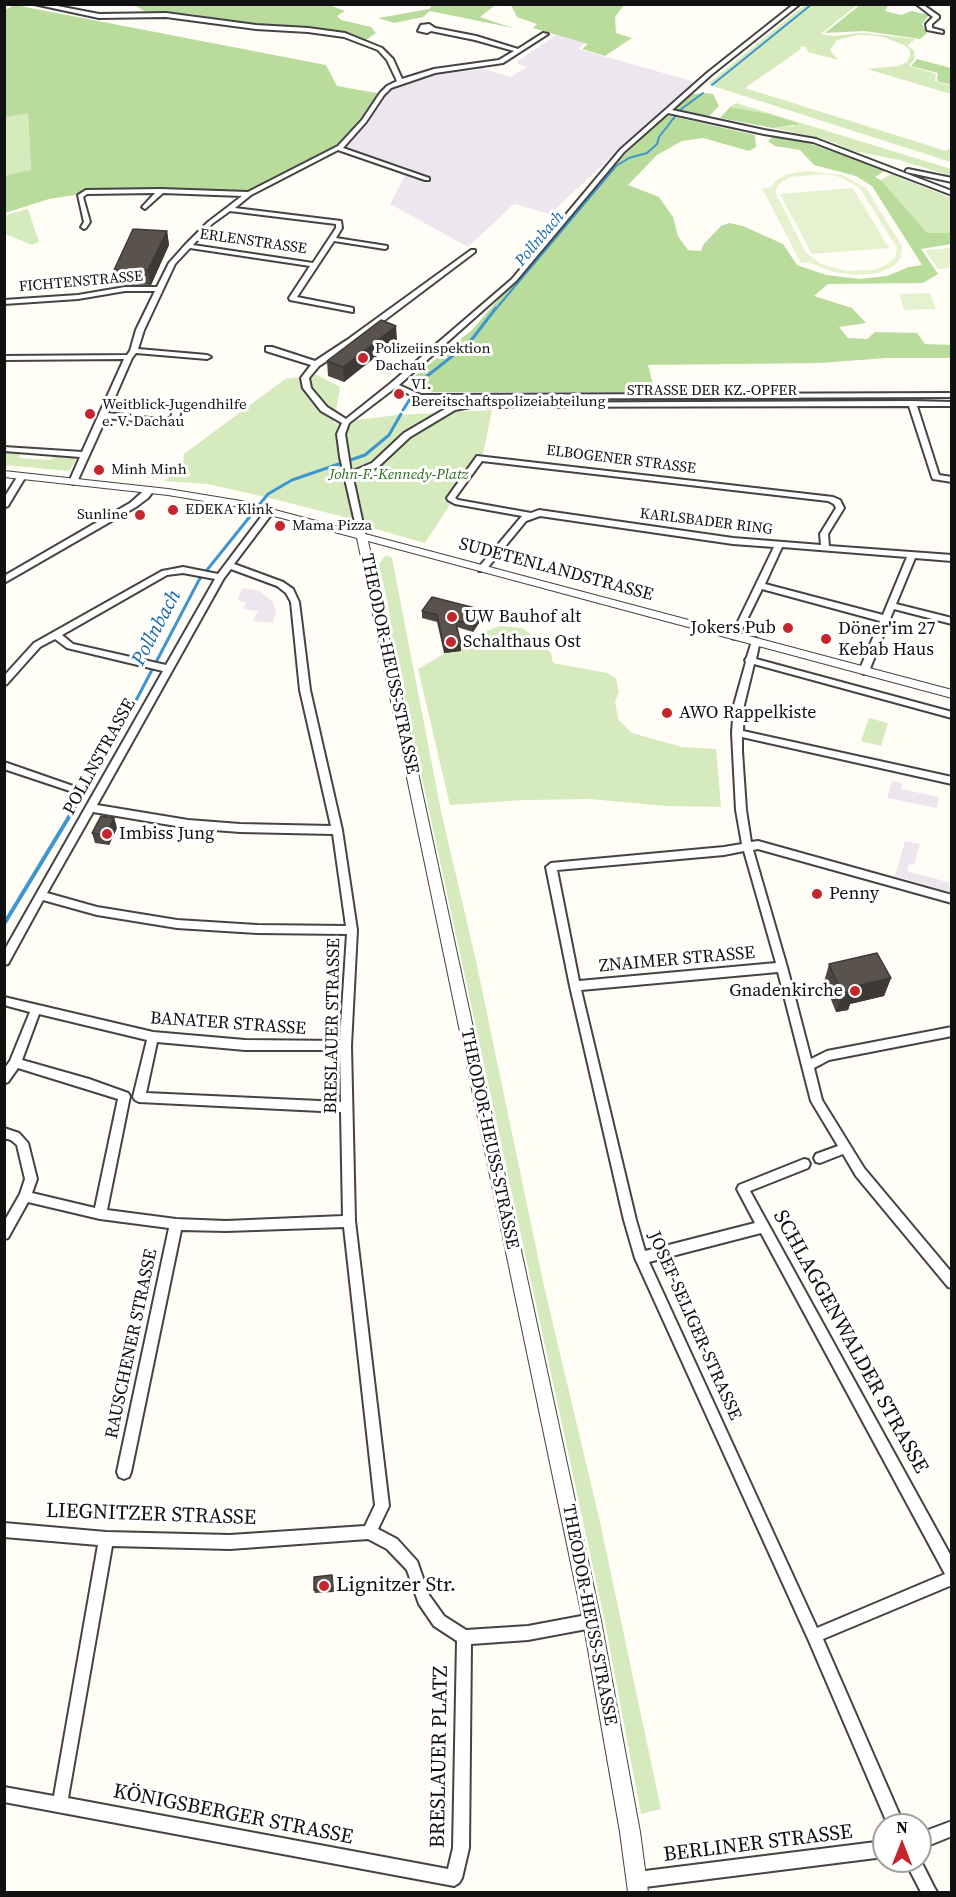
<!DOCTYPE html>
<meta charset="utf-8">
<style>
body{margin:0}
#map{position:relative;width:956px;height:1897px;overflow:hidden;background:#fffdf5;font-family:"Source Serif 4",serif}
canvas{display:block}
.frame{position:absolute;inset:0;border:6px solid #111;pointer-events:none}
.north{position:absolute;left:872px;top:1813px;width:60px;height:60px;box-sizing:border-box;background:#fff;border:2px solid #a0a0a0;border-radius:50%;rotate:0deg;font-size:16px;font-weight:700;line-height:24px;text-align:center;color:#111}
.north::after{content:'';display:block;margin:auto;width:21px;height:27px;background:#c4262e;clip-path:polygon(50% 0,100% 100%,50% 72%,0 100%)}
</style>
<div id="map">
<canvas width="956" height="1897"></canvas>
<div class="frame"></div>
<div class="north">N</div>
</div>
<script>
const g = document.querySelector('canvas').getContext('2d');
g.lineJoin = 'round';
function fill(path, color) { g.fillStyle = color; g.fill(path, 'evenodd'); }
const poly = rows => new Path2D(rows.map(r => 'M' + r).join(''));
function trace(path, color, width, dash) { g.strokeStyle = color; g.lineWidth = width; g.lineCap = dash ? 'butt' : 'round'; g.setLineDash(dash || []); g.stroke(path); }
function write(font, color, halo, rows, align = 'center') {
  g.font = font + ' "Source Serif 4",serif'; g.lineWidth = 6; g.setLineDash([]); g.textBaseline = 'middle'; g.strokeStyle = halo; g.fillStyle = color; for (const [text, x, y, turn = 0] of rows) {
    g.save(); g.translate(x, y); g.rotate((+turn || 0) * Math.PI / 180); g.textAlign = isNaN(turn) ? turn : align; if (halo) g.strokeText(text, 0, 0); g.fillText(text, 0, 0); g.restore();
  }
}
fill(poly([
 [556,35,585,43,578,49,692,81,693,84,665,107,550,214,514,204,468,247,390,204,409,168,340,147,382,94,433,75,477,70,482,68,510,77,527,67,518,64,518,61],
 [243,588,259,591,272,601,276,610,273,623,253,621,258,611,243,609,246,603,240,601,238,598],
 [892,781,902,783,901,789,939,797,937,808,887,798],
 [905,841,920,844,914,865,909,864,907,871,951,883,950,892,895,876]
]), '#eee6ef');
fill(poly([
 [806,4,857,5,821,34,833,36,863,33,915,39,907,46,914,50,915,58,909,66,936,74,935,81,951,86,951,94,867,69,899,66,907,62,910,56,910,50,904,45,883,37,870,35,857,35,837,40,830,50,838,60,808,52,806,47,800,46,801,49,745,88,946,151,951,147,951,162,716,87,709,83],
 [736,103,951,169,951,176,899,160,848,150,836,143,819,138,773,128,795,126,769,114,730,107],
 [28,112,31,171,5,176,5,117],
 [891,174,951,198,951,233,927,234,881,180],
 [28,209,39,242,32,245,5,234,5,215],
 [317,375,340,387,334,423,397,415,492,410,483,454,425,543,372,528,340,516,282,501,208,484,164,481,183,466,184,454,285,379],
 [4,451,21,452,19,458,51,460,55,455,71,456,76,460,69,471,5,465],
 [386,555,392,558,441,811,476,961,544,1286,600,1522,661,1809,641,1814,604,1618,394,649,388,605,379,564],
 [499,626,523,628,551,653,553,663,607,673,616,678,619,692,615,701,618,719,632,733,682,747,716,749,721,807,666,806,590,799,525,800,450,805,418,669,477,635],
 [869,718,888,723,881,746,861,741]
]), '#d5ebbd');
fill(poly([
 [15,5,326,65,337,86,382,94,364,121,340,147,249,194,101,191,49,199,5,213,5,176,31,170,28,113,5,117,4,10],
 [134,5,329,5,345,11,337,16,341,20,371,27,376,33,366,40,310,28,247,25,192,14,144,11],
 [433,5,495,5,480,17,513,28,430,11,423,17,394,23,378,18,429,9],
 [511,5,624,5,615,17,616,33,632,38,605,56,582,49,588,44,533,28,537,24,517,17],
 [860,5,888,5,885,11,901,15,912,11,929,15,922,24,927,33,920,39,864,31,825,33],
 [917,59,951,68,951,85,937,81,938,73,911,66],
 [706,93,713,94,719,106,709,116,674,109,693,94],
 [730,107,769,114,800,124,773,128,720,118],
 [666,115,755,135,756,147,749,151,703,138,682,141,657,155,628,185,659,197,673,217,678,236,688,250,701,251,703,245,721,226,729,223,743,226,783,244,797,265,826,275,860,279,887,276,909,267,922,265,872,186,856,176,814,165,800,150,775,146,768,141,775,135,802,141,886,170,875,177,881,180,927,233,951,233,951,244,921,249,938,274,923,283,828,284,814,296,852,308,866,323,839,327,848,338,867,339,875,332,917,333,925,344,951,345,951,358,886,358,820,363,648,365,655,392,420,392,411,379,472,330,619,160]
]), '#b9dc9c');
fill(poly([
 [806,171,842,175,866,188,902,246,901,257,894,266,878,273,857,275,834,272,810,263,801,263,762,188,770,188,777,180,788,174],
 [824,174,840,177,859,187,897,248,895,257,888,264,873,270,846,271,821,264,806,253,775,192,779,184,790,177],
 [853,188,889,248,812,254,780,194],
 [951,248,951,268,938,269,925,250],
 [930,293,936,309,904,310,899,294]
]), '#e6f2cf');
trace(poly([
 [712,85,812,4],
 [495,310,616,166,629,158,647,153,657,144,659,137,680,110,703,93]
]), '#3f96cf', 2);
trace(poly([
 [403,410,422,380,469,343,496,308],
 [131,710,199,580,268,494,292,480,365,455,389,435,401,414]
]), '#3f96cf', 3);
trace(poly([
 [4,924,112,746,132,708]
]), '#3f96cf', 4);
const minor = poly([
 [34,4,47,4,99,14,166,13,256,25,308,28,345,33,382,48,393,59,402,79,434,69,499,60,514,51,475,40,431,31,427,33,418,31,421,25,429,24,435,28,476,36,518,49,543,33,548,34,503,63,435,73,391,88,384,95,366,122,343,148,429,178,429,180,425,180,338,150,251,195,235,208,341,221,342,228,336,238,387,246,387,248,385,249,334,241,297,297,353,308,353,312,290,300,289,298,310,266,190,248,175,264,144,330,138,349,207,355,211,357,207,359,136,353,132,358,108,413,166,420,171,417,174,407,178,405,182,407,179,418,167,424,106,418,77,482,73,484,69,482,80,457,4,451,4,447,82,452,124,359,4,360,4,356,127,355,130,351,136,330,155,291,125,291,78,299,4,304,4,300,78,295,125,287,157,287,169,263,185,245,208,222,242,196,163,193,145,209,142,207,155,193,87,194,83,197,90,222,86,228,84,229,81,227,84,222,78,195,86,190,161,189,248,192,338,146,362,120,380,93,387,86,397,81,387,60,378,50,344,37,308,32,256,29,166,17,99,18,34,4],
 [230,211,336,224,336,228,313,263,193,245,212,224,230,211],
 [794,4,800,4,711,75,672,110,764,130,816,139,952,191,952,195,813,142,764,134,668,113,624,152,516,281,399,385,421,395,952,393,952,397,420,399,395,388,349,423,345,434,351,472,372,463,404,433,450,406,471,403,912,401,952,402,952,406,917,406,939,475,952,477,952,482,933,479,932,477,909,406,471,407,455,410,410,437,378,467,353,478,366,538,365,540,359,540,340,457,337,434,342,423,321,411,303,388,301,378,311,365,266,351,266,347,272,347,315,361,347,340,471,250,475,250,475,252,353,344,319,366,309,378,311,388,327,407,346,419,391,383,512,279,620,150,707,73,794,4],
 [916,4,922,4,939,16,939,18,932,24,932,28,943,31,943,33,927,30,926,24,933,17,916,4],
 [908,169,952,178,952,182,906,172,906,170,908,169],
 [477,456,833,497,840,500,844,508,828,534,829,546,952,555,952,561,915,558,896,604,952,618,952,624,894,609,869,671,864,674,859,671,880,621,762,589,739,636,735,639,732,638,731,636,774,547,733,544,540,516,526,521,485,571,479,571,479,567,522,516,455,504,448,500,447,498,477,456],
 [482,461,828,501,834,504,836,508,820,534,821,545,733,538,539,510,531,513,458,500,455,498,482,461],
 [782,547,907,557,883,615,765,584,782,547],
 [19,474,22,474,26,476,8,506,4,508,4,498,19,474],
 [147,488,150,488,154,490,148,498,136,507,4,583,4,576,130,503,147,488],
 [270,508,274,511,234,564,283,582,293,589,299,602,310,690,342,830,357,930,351,1046,355,1221,389,1506,378,1529,397,1539,417,1561,429,1595,444,1616,466,1630,528,1626,592,1614,597,1616,599,1621,597,1626,592,1628,528,1640,471,1644,469,1848,462,1878,459,1883,454,1886,4,1802,4,1787,54,1796,98,1545,4,1537,4,1523,106,1532,230,1535,365,1526,375,1505,344,1227,226,1231,181,1230,131,1472,129,1477,124,1479,119,1477,117,1472,169,1228,100,1219,28,1202,8,1238,4,1239,4,1222,20,1194,25,1179,17,1145,11,1140,4,1138,4,1128,19,1133,28,1143,37,1179,32,1193,95,1208,118,1099,18,1068,8,1082,4,1084,4,1069,10,1061,30,1012,4,1005,4,997,153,1032,245,1040,340,1041,347,934,257,933,177,928,97,915,43,900,8,964,4,965,4,951,163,671,67,648,55,639,40,647,7,684,4,685,4,676,34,643,162,571,183,567,218,574,267,509,270,508],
 [231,569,277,586,286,593,291,602,300,690,331,826,240,824,188,820,97,805,224,578,231,569],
 [183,573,215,579,166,665,73,644,62,635,167,575,183,573],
 [93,812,188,828,240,832,333,834,346,926,257,925,177,920,97,907,47,893,93,812],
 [39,1014,147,1040,133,1097,135,1100,139,1102,341,1112,343,1216,226,1221,176,1219,107,1210,130,1096,128,1093,89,1079,22,1060,39,1014],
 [157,1042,245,1050,340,1050,341,1102,146,1093,157,1042],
 [368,1539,387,1549,407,1570,419,1604,434,1626,457,1641,453,1848,448,1869,68,1798,112,1546,230,1549,368,1539],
 [756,638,760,641,756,659,952,712,952,718,754,664,744,705,743,731,952,777,952,784,742,737,742,751,746,810,751,842,758,841,952,895,952,903,758,849,753,850,787,967,811,1059,827,1051,952,1027,952,1036,829,1060,814,1068,822,1100,864,1168,952,1273,952,1288,948,1287,856,1176,843,1154,820,1163,816,1162,814,1158,816,1154,838,1146,811,1101,778,972,581,990,636,1220,645,1251,755,1223,737,1189,739,1185,804,1159,808,1160,810,1164,808,1168,750,1191,952,1558,952,1585,823,1639,904,1825,888,1825,809,1641,635,1258,624,1220,570,986,546,867,551,863,724,847,742,844,736,810,732,733,734,705,746,662,745,660,747,657,752,641,756,638],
 [744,851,776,963,579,981,557,870,724,855,744,851],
 [761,1233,945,1574,817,1628,649,1262,761,1233],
 [4,762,73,786,75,788,70,791,4,769,4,762],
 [952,1821,952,1836,920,1849,920,1833,952,1821],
 [884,1841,884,1857,637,1888,632,1885,629,1880,632,1875,637,1872,884,1841],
 [920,1859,934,1887,937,1892,921,1892,905,1861,920,1861,920,1859]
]);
const tertiary = poly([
 [4,471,168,489,241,501,952,690,952,698,368,541,601,1621,640,1832,648,1892,628,1892,620,1832,583,1621,357,538,240,507,168,495,4,477,4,471]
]);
trace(minor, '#444', 4);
trace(tertiary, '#444', 2);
fill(minor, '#fff');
fill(tertiary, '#fff');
fill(poly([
 [167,231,169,245,151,285,116,284,114,270],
 [397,340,344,382,328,376,327,361],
 [422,611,483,617,473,632,457,627,461,644,461,651,444,653,437,622,422,618],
 [114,818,117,828,109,845,95,843,92,833],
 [829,964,891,978,884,996,850,1004,848,1010,836,1012,824,982],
 [332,1575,334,1592,315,1593,314,1590]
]), '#4d4742');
fill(poly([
 [167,231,169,245,151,285,148,270],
 [396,326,397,340,344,382,343,367],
 [483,610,483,617,473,632,473,625],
 [461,644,461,651,444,653,444,647],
 [114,818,117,828,109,845,106,835],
 [891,978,884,996,850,1004,848,1010,836,1012,842,994,851,987]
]), '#3f3936');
const building = poly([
 [133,229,167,231,148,270,114,270,133,229],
 [381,320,396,326,343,367,327,361,381,320],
 [432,597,483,610,473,625,455,620,461,644,444,647,437,615,422,611,432,597],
 [101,816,114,818,106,835,92,833,101,816],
 [877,953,891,978,851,987,854,991,842,994,829,964,877,953],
 [332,1575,333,1589,314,1590,314,1577,332,1575]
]);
fill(building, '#5a524d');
trace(building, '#3f3936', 1.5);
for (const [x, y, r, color] of [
 [363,358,6,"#c4262e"],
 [399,394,6,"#c4262e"],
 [90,414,6,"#c4262e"],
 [99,470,6,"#c4262e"],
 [173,510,6,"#c4262e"],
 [140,515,6,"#c4262e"],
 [280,526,6,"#c4262e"],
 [452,617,6,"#c4262e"],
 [788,628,6,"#c4262e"],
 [826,639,6,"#c4262e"],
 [451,642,6,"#c4262e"],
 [667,713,6,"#c4262e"],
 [107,834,6,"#c4262e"],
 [817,894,6,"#c4262e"],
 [855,991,6,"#c4262e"],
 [324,1586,6,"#c4262e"]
]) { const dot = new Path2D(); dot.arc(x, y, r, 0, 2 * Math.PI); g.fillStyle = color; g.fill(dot); trace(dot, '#fff', 2); }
write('15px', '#111', '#fff', [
 ["ERLENSTRASSE",253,242,8],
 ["FICHTENSTRASSE",81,282,-5],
 ["STRASSE DER KZ.-OPFER",712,391],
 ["ELBOGENER STRASSE",621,460,7],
 ["KARLSBADER RING",706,522,7]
]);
write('15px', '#111', '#fff', [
 ["Polizeiinspektion",375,349],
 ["Dachau",375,366],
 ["VI.",411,385],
 ["Bereitschaftspolizeiabteilung",411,402],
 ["Weitblick-Jugendhilfe",102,405],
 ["e. V. Dachau",102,422],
 ["Minh Minh",111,470],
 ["EDEKA Klink",185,510],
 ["Sunline",128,515,"right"],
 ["Mama Pizza",292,526]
], 'left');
write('italic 15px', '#2f6b1f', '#fff', [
 ["John-F.-Kennedy-Platz",399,475]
]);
write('italic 16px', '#1768a6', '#fff', [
 ["Pollnbach",540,239,-50]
]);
write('18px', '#111', '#fff', [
 ["SUDETENLANDSTRASSE",556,570,15],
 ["THEODOR-HEUSS-STRASSE",389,664,78],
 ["POLLNSTRASSE",100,757,-61],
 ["ZNAIMER STRASSE",677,960,-5],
 ["BANATER STRASSE",228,1024,4],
 ["BRESLAUER STRASSE",333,1026,-89],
 ["THEODOR-HEUSS-STRASSE",489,1139,78],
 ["JOSEF-SELIGER-STRASSE",694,1326,66],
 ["RAUSCHENER STRASSE",132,1344,-78],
 ["THEODOR-HEUSS-STRASSE",589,1615,79]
]);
write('18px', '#111', '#fff', [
 ["UW Bauhof alt",464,617],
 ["Jokers Pub",776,628,"right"],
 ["Döner'im 27",838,629],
 ["Kebab Haus",838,650],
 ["Schalthaus Ost",463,642],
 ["AWO Rappelkiste",679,713],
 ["Imbiss Jung",119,834],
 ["Penny",829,894],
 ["Gnadenkirche",843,991,"right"]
], 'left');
write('italic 20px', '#1768a6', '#fff', [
 ["Pollnbach",157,628,-62]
]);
write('21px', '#111', '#fff', [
 ["SCHLAGGENWALDER STRASSE",850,1342,61],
 ["LIEGNITZER STRASSE",151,1515,2],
 ["BRESLAUER PLATZ",440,1757,-89],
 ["KÖNIGSBERGER STRASSE",233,1815,11],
 ["BERLINER STRASSE",758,1844,-7]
]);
write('21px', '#111', '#fff', [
 ["Lignitzer Str.",336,1586]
], 'left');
</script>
